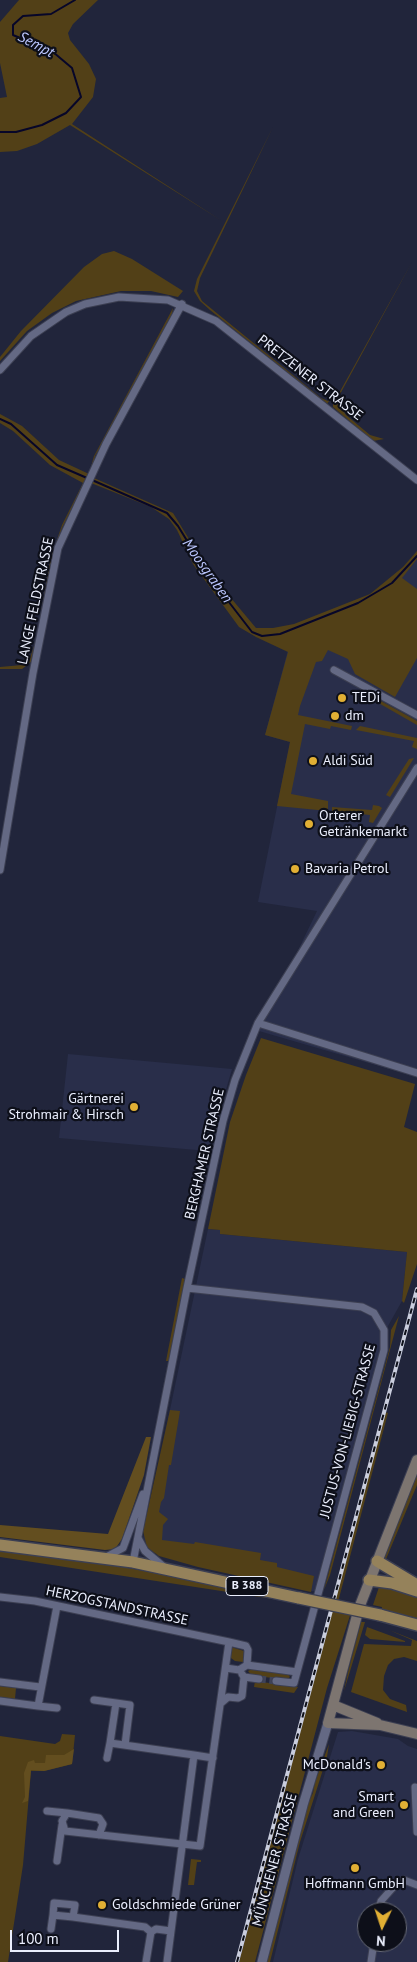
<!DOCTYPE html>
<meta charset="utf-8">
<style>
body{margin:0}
#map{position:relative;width:417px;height:1962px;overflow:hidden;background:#21253b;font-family:"PT Sans",sans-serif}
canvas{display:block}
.north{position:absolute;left:357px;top:1902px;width:50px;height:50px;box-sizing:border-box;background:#0d0f19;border:1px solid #666975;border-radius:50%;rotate:184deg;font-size:14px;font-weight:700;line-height:20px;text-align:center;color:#ebeffe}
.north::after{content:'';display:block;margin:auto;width:18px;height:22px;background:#e1af34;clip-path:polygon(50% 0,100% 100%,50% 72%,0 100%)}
.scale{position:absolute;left:10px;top:1930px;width:109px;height:22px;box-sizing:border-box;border:2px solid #ebeffe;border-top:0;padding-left:6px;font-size:15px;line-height:18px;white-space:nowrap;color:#ebeffe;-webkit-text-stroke:4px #0d0f19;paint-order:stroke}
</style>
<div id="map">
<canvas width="417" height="1962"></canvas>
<div class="north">N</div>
<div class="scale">100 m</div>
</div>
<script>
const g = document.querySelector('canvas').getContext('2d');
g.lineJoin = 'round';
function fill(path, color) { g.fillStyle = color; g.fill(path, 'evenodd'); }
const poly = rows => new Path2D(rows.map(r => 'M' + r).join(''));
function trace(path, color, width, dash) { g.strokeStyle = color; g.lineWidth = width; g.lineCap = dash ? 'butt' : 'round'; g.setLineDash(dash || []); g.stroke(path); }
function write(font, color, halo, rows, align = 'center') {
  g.font = font + ' "PT Sans",sans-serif'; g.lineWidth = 4.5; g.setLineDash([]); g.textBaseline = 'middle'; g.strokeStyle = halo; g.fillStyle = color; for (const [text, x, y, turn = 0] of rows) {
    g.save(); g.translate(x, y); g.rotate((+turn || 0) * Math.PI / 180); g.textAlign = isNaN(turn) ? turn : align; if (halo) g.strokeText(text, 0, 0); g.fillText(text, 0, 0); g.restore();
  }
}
fill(poly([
 [417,554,417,1077,259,1031,317,911,258,902,290,742,265,735,294,628,358,603,392,583],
 [68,1054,232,1069,208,1151,59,1138],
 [208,1229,220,1230,220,1234,407,1252,402,1301,388,1326,316,1592,171,1559,150,1551,143,1538],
 [352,1731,398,1739,408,1746,417,1749,417,1962,273,1962,298,1859,338,1732],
 [367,1912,397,1912,397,1942,367,1942]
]), '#292e4a');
fill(poly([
 [19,0,98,0,73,24,68,33,70,40,89,64,96,79,93,97,72,124,222,221,70,125,37,144,17,151,0,152,0,98,7,97,0,63,0,22],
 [273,127,200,278,197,291,202,301,321,398,328,401,336,391,327,404,210,310,200,301,194,291,197,279],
 [114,251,132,259,183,291,178,297,151,291,121,291,76,301,52,313,27,331,0,361,0,357,21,331,84,267,102,254],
 [412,262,339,396,340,406,346,415,370,435,384,439,373,441,333,407,333,404],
 [173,308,172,314,115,422,95,456,94,464,62,528,56,547,33,656,31,662,22,669,0,669,0,667,22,665,30,658,36,640,51,557,62,525,83,483,50,465,13,431,0,423,0,414,22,426,59,460,89,474,94,456],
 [94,478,173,513,210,573,256,628,273,628,294,624,370,594,403,567,417,551,417,559,402,578,417,589,417,658,395,697,355,674,348,659,328,650,322,661,316,662,300,706,298,715,352,726,351,730,331,726,330,729,305,724,291,794,328,801,328,811,277,806,290,742,265,735,288,652,256,637,239,627,193,564,177,530,169,519,151,507,91,483],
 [370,695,417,721,417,725,368,697],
 [360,726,417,738,417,749,412,747,414,741,356,730],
 [414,758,390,797,386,795,409,759],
 [373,805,379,806,382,808,373,823,369,822,370,815,332,811,332,807,372,810],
 [261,1038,415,1084,404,1127,417,1132,417,1264,404,1303,402,1301,407,1252,220,1234,220,1230,208,1229,230,1122,246,1075],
 [182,1278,185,1279,169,1361,166,1361],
 [399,1316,330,1575,324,1590,390,1347,391,1330],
 [170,1410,180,1411,171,1465,169,1465,164,1498,161,1502,159,1512,168,1519,163,1525,162,1540,194,1544,195,1542,261,1553,260,1560,277,1563,277,1567,314,1576,311,1592,198,1567,159,1556,147,1547,143,1531],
 [385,1412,388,1413,338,1602,353,1606,327,1688,255,1962,239,1962],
 [417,1475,417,1485,384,1564,381,1562],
 [0,1550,123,1567,208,1583,293,1602,0,1557],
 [380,1584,417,1594,417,1618,382,1610,382,1607,373,1605],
 [361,1622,365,1622,344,1691,348,1672],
 [367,1627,405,1641,405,1642,370,1639,365,1635],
 [389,1630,417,1641,417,1661,404,1657,394,1659,388,1665,384,1676,383,1690,390,1699,406,1705,407,1712,351,1692,364,1644,411,1646,412,1640],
 [231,1647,244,1651,243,1662,235,1661,231,1658],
 [252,1669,288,1674,290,1677,286,1680,251,1675,248,1671],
 [255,1681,298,1687,294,1693,254,1687],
 [0,1686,16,1688,15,1699,0,1697],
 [62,1734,75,1735,72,1764,44,1771,31,1771,23,1865,8,1962,0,1962,0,1736,55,1744,60,1741],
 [329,1744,327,1757,300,1842,270,1962,266,1962,308,1803,313,1793,315,1782],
 [191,1859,201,1860,201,1862,197,1862,194,1885,188,1885]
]), '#524017');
fill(poly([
 [146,1437,151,1437,144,1475,122,1539,115,1549,105,1550,0,1537,0,1525,108,1534],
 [74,1749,72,1764,44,1771,31,1770,28,1801,22,1803,25,1797,24,1773,28,1762,34,1760,35,1763,45,1763,46,1755,64,1755]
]), '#634e1f');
trace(poly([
 [0,132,16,132,42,125,66,113,81,97,72,68,53,52,13,35,13,25,23,16,51,14,75,0],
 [0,419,11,424,57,465,87,478],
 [92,480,167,513,178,526,208,575,252,632,262,636,280,634,358,603,392,583,417,556]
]), '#070629', 2);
trace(poly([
 [259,1679,276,1681]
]), '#3f4358', 7, [7, 3.5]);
const minor = poly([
 [0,370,31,336,66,312,85,304,119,297,168,300,216,321,417,480],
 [334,670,417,715],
 [0,870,33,673,58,548,106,444,182,304],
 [258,1023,417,1073],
 [187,1288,362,1307,374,1313,384,1330,384,1350,294,1683,276,1681],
 [138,1538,145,1551,164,1567],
 [106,1557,123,1548,143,1494],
 [133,1562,187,1288,223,1121,235,1080,258,1023,417,768],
 [0,1597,35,1601,229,1642,200,1846,65,1831,62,1821,67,1813,47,1811],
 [229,1642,246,1646,248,1650,247,1665],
 [226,1668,239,1670,247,1665,297,1672],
 [242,1674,244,1677,259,1679],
 [0,1682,40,1687],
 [94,1700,116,1703,110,1743],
 [0,1701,38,1706,57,1606],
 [116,1703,130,1705,125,1745],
 [221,1703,228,1697,238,1698,242,1696,244,1677],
 [38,1706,57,1708],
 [107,1758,110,1743,194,1755],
 [415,1787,417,1832],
 [67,1813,99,1818,103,1824,99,1835],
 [57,1861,62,1825],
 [379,1912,381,1901,397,1883,404,1880,417,1885],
 [73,1917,53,1915,54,1903,75,1905,73,1917,145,1927,151,1932],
 [51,1929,53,1915],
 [146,1962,151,1932,156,1929,171,1931],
 [167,1962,194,1755,213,1758],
 [371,1962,374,1942]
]);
const tertiary = poly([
 [262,1962,303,1805,328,1723]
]);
const secondary = poly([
 [417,1460,359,1608,328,1723,380,1725,417,1734],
 [333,1705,377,1723]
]);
const primary = poly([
 [0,1545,133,1562,299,1598],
 [377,1561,417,1585],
 [369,1580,392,1583,417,1591],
 [380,1615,417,1625]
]);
trace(minor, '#3c3f52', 9);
trace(tertiary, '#3c3f52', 11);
trace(secondary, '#3c3f52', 12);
trace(primary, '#3c3f52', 14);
trace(minor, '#646984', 7);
trace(tertiary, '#646984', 9);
trace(secondary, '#7d7570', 10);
trace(primary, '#95825b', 11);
const rail = poly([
 [237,1962,417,1289]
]);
trace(rail, '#c9cddd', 4);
trace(rail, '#0d0f19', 2, [5.5]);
const primaryBridge = poly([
 [299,1598,380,1615]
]);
trace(primaryBridge, '#3c3f52', 14, []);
trace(primaryBridge, '#95825b', 11);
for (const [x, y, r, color] of [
 [342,698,5,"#e1af34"],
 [335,716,5,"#e1af34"],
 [313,761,5,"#e1af34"],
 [309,824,5,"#e1af34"],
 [295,869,5,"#e1af34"],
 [134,1107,5,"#e1af34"],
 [381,1765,5,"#e1af34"],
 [404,1805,5,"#e1af34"],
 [355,1868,5,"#e1af34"],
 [102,1905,5,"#e1af34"]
]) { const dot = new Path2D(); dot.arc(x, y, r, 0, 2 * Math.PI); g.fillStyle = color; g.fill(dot); trace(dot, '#0d0f19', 2); }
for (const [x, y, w] of [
 [247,1586,42]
]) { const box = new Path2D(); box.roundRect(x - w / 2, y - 9.5, w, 19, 4); g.fillStyle = '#0d0f19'; g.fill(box); trace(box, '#ebeffe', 1); }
write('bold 12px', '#ebeffe', null, [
 ["B 388",247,1586]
]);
write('14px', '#ebeffe', '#0d0f19', [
 ["PRETZENER STRASSE",310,378,38],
 ["LANGE FELDSTRASSE",36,601,-78],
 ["BERGHAMER STRASSE",205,1154,-77],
 ["JUSTUS-VON-LIEBIG-STRASSE",348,1431,-75],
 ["HERZOGSTANDSTRASSE",117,1606,12],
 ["MÜNCHENER STRASSE",275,1860,-75]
]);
write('14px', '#ebeffe', '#0d0f19', [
 ["TEDi",352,698],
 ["dm",345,716],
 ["Aldi Süd",323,761],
 ["Orterer",319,816],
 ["Getränkemarkt",319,832],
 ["Bavaria Petrol",305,869],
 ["Gärtnerei",124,1099,"right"],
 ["Strohmair & Hirsch",124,1115,"right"],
 ["McDonald's",371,1765,"right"],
 ["Smart",394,1797,"right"],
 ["and Green",394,1813,"right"],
 ["Hoffmann GmbH",355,1884,"center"],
 ["Goldschmiede Grüner",112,1905]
], 'left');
write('italic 15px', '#bbc6fe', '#0d0f19', [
 ["Sempt",36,45,28],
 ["Moosgraben",207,571,55]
]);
</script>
